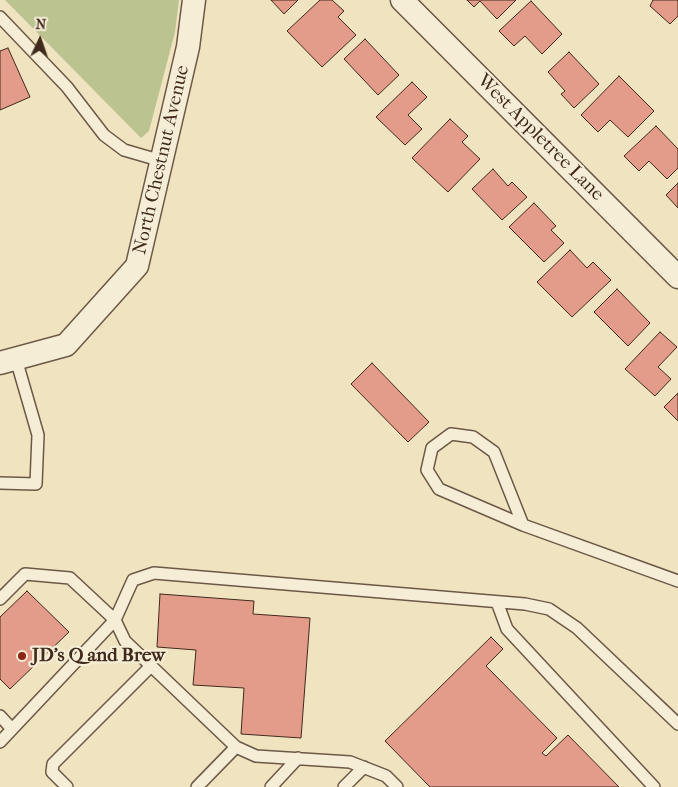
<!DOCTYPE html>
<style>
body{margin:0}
#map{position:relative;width:678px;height:787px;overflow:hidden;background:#f0e3bf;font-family:"IM FELL French Canon",serif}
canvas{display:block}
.north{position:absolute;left:15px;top:15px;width:50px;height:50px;-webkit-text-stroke:4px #f5edd5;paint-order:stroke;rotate:3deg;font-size:14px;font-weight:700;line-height:20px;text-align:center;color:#40291d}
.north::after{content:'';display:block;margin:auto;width:18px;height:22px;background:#40291d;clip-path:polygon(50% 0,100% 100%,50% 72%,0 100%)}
</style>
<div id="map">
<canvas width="678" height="787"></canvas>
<div class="north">N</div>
</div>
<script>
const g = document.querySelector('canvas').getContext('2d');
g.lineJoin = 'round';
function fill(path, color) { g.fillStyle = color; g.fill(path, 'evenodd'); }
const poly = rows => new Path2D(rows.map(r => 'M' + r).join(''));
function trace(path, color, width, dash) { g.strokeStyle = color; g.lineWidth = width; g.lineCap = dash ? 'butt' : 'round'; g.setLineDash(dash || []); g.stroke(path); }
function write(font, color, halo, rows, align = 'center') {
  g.font = font + ' "IM FELL French Canon",serif'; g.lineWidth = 4.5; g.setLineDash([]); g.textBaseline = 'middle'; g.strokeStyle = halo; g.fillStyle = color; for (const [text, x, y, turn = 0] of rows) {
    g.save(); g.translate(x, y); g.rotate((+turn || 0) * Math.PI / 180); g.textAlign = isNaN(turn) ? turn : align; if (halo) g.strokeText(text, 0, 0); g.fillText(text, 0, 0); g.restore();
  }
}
fill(poly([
 [5,0,179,0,175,32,149,131,141,138]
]), '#bbc391');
const building = poly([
 [271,0,298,0,284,14,271,0],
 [320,0,332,0,344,11,338,17,356,35,322,67,287,31,320,0],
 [467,0,516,0,497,19,480,1,474,7,467,0],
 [653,0,678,0,678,16,670,24,650,6,653,0],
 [531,1,562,34,542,54,525,36,514,46,499,31,531,1],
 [365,39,399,75,378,95,344,59,365,39],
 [8,48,30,97,0,110,0,51,8,48],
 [569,52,599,84,574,108,561,94,565,91,548,72,569,52],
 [619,76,654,111,628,137,610,120,598,132,581,115,619,76],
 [412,82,427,97,408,115,422,129,405,145,376,117,412,82],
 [450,119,468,136,462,142,480,159,448,192,412,158,450,119],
 [656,126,678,149,678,168,667,179,649,161,639,171,624,156,656,126],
 [493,169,508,186,512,182,527,197,502,220,472,189,493,169],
 [678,183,678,208,666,195,678,183],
 [534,203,556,226,551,230,564,243,544,262,509,227,534,203],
 [570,250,587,268,593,262,611,280,572,317,537,282,570,250],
 [617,289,650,323,628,346,594,312,617,289],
 [660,332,677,347,658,367,671,379,655,396,625,369,660,332],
 [372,363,429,422,408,442,351,384,372,363],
 [678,393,678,421,664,407,678,393],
 [27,591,69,632,10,689,0,679,0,617,27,591],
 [160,594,254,601,253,614,310,618,301,738,241,734,244,688,193,685,196,650,157,647,160,594],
 [491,637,503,649,486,666,557,738,542,753,546,756,568,735,619,787,430,787,385,741,491,637]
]);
fill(building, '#e49c8a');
trace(building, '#40291d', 1);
const service = poly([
 [0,17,67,87,104,135,124,150,162,161],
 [0,483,36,484,38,435,16,359],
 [523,525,494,452,473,437,451,434,432,448,427,470,439,489,523,525,678,581],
 [0,599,25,574,70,578,115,620,125,641,236,747,256,756,350,762,386,776,397,787],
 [497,602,507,629,654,787],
 [0,716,12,729],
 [0,742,115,620,133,580,154,573,525,604,549,609,577,628,678,724],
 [67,787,52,772,53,764,151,666],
 [197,787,236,747],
 [271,787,298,758],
 [344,787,364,767]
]);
const minor = poly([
 [402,0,678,277],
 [0,363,66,345,137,266,188,47,194,0]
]);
trace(service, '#6c5846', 14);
trace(minor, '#6c5846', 25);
trace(service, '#f5edd5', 11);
trace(minor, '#f5edd5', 22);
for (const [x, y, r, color] of [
 [22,656,5,"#8f2418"]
]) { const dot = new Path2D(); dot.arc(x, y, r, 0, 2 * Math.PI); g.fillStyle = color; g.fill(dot); trace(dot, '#f5edd5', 2); }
write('19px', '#40291d', '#f5edd5', [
 ["West Appletree Lane",540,138,45],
 ["North Chestnut Avenue",162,160,-77]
]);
write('bold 19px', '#40291d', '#f5edd5', [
 ["JD's Q and Brew",32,656]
], 'left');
</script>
